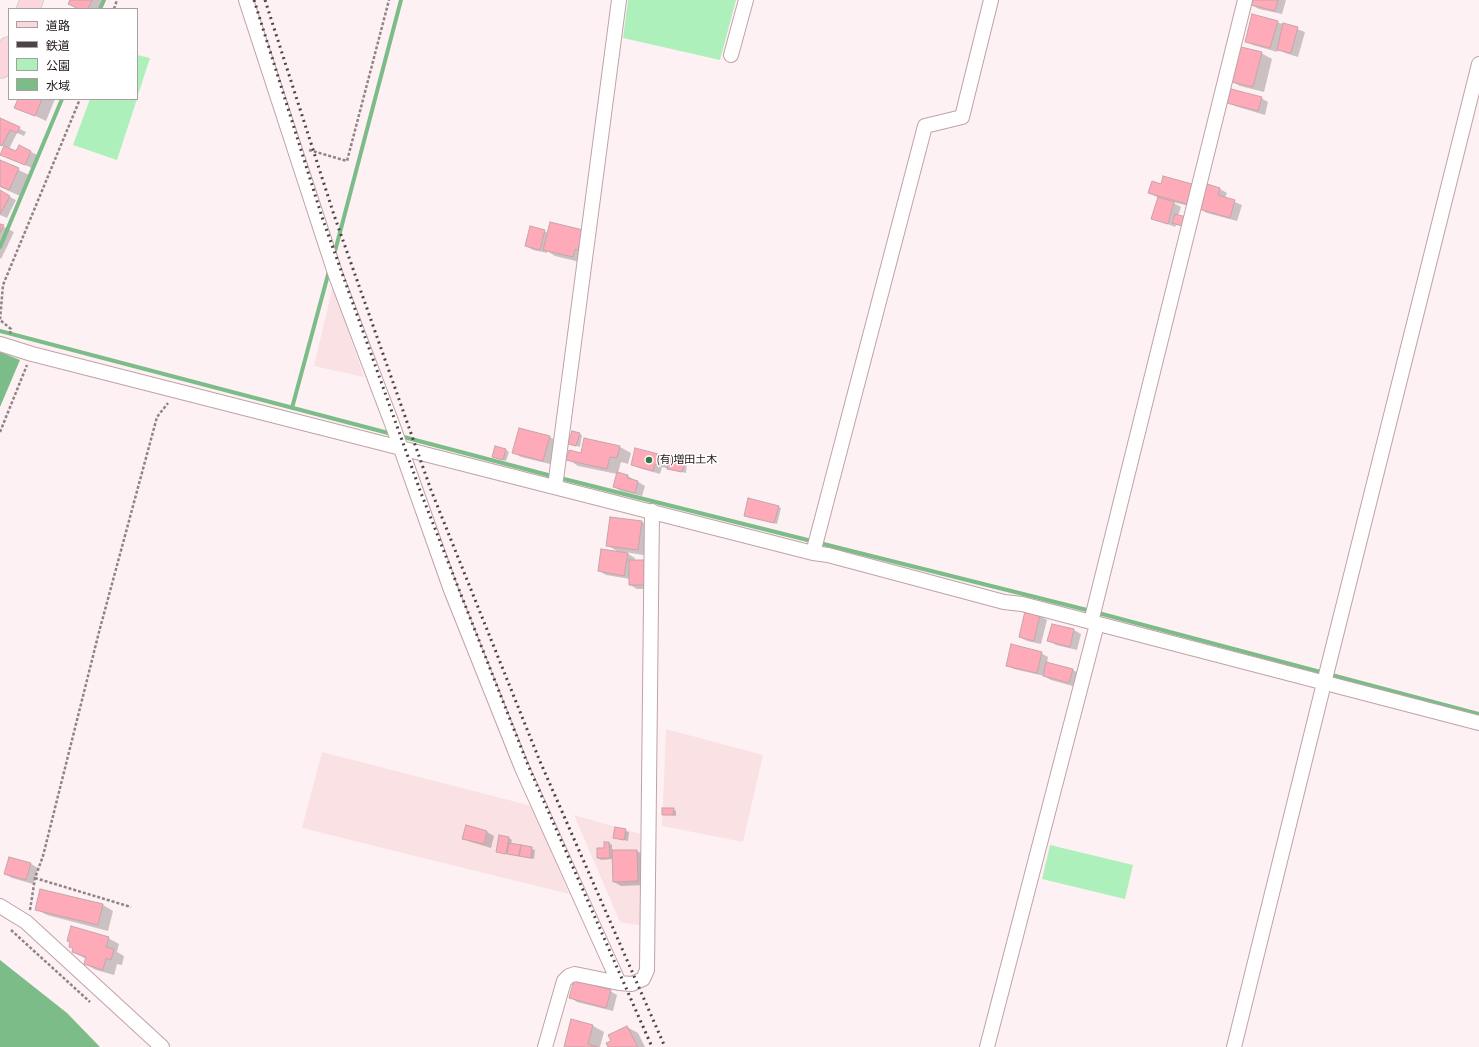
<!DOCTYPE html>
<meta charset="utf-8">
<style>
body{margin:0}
#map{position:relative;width:1479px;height:1047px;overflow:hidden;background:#fef1f3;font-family:"PT Sans Narrow","Noto Sans JP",sans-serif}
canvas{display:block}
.legend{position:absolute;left:8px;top:8px;width:130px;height:92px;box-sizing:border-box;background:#fff;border:1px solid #a5a1a1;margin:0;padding:5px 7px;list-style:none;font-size:12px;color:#1e1415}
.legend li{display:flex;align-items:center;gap:8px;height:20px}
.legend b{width:20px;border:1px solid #a5a1a1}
</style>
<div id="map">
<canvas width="1479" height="1047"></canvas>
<ul class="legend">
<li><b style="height:5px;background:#fbd7dd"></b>道路</li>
<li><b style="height:5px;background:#4e4344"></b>鉄道</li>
<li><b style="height:11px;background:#aef0bb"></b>公園</li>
<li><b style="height:11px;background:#7bbc88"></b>水域</li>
</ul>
</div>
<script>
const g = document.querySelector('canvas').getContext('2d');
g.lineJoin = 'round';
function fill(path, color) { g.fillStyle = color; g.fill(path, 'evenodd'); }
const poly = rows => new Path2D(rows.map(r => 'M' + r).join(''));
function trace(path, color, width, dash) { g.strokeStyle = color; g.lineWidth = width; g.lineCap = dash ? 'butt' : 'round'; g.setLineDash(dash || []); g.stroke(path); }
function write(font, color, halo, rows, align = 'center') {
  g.font = font + ' "PT Sans Narrow","Noto Sans JP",sans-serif'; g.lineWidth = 3; g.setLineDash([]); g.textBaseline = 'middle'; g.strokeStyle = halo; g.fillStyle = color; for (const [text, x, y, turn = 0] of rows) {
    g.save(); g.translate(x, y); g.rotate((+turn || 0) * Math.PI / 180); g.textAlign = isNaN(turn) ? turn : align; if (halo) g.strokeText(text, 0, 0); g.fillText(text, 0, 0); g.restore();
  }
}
fill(poly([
 [333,285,364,377,314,366],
 [666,729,763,755,743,842,662,826],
 [322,752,532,806,569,894,302,828],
 [574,815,640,834,643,926,620,922]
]), '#fae1e4');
fill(poly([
 [628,0,736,0,720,60,623,38],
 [137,55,150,58,137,98],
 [90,99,137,99,117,160,73,145],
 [1050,845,1133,865,1125,899,1042,879]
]), '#aef0bb');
fill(poly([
 [0,352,20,360,0,407],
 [0,960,67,1013,100,1047,0,1047]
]), '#7bbc88');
fill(poly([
 [71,0,106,0,102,9,78,9,69,4],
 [1254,0,1286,0,1282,14,1259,9,1252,5],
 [1277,22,1305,32,1298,57,1285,53,1278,49,1277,52,1253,45,1246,41],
 [1261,53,1272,59,1264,92,1240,86,1229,80],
 [1261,98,1268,102,1265,115,1235,106,1228,102],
 [19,99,55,99,46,121,16,107],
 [0,119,26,132,24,136,17,133,9,149,16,152,19,147,38,155,32,168,2,155,5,147,0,145],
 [0,161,29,175,20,196,0,187],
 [1164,177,1192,185,1199,189,1194,207,1172,202,1181,207,1178,216,1186,227,1176,225,1175,227,1153,218,1159,198,1149,193,1162,185],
 [1220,189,1227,193,1225,198,1242,205,1237,221,1207,213,1200,209],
 [0,192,16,200,7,218,0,215],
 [0,225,14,232,1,259,0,258],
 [544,231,548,233,583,231,584,263,555,256,547,251,547,253,533,250,526,246],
 [579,434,582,435,580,447,573,445],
 [550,437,557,441,550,464,521,457,514,453],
 [585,439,620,447,631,453,628,464,621,462,618,473,628,476,645,486,642,496,621,491,614,487,617,474,578,466,568,459,581,454],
 [636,449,684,462,687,464,686,473,662,467,660,474,639,468,632,464],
 [506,450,509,452,506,461,493,457],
 [778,507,781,508,777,524,749,517],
 [611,518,642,522,653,529,649,556,625,552,635,558,634,561,644,561,651,565,651,589,637,589,630,585,630,579,606,575,599,571,620,553,607,545],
 [1040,616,1047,620,1041,644,1027,641,1020,637],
 [1074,630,1081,634,1077,650,1056,645,1049,641],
 [1041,653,1048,657,1047,663,1073,670,1080,674,1076,687,1051,680,1044,676,1014,669,1007,665],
 [673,809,676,811,676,816,663,814],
 [467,827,487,832,494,836,491,848,471,842,464,838],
 [616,828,629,832,628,841,614,838],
 [509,838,512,840,511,844,535,850,534,859,497,852],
 [609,843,612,845,612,851,637,851,644,855,645,885,621,886,614,882,613,859,601,860,598,858],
 [10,858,31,864,38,868,33,884,12,878,5,874],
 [103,905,113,911,108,931,47,915,36,909],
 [108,938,119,944,117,952,124,956,122,965,117,964,114,975,96,970,85,964,86,959,73,952],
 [610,991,617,995,613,1011,577,1002,570,997],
 [572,1021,593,1026,604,1032,600,1047,565,1047],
 [627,1027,638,1033,645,1047,609,1047]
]), '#0003');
trace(poly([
 [100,9,104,0],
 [0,247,62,99],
 [334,255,401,0],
 [0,331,392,434],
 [292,408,329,271],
 [400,436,548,475,1087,610,1479,714]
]), '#7bbc88', 4);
const building = poly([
 [70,0,92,0,88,9,79,9,68,4,70,0],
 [1253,0,1278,0,1275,11,1251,5,1253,0],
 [1252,14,1278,21,1270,48,1245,42,1252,14],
 [1283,23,1298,27,1291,53,1277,50,1283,23],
 [1237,46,1262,52,1253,87,1228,81,1237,46],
 [1231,89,1262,97,1258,111,1227,103,1231,89],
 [18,99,42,99,35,116,14,108,18,99],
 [0,118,20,127,17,133,10,130,2,146,0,145,0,118],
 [19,145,31,151,25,165,0,155,4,146,16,151,19,145],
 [0,160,19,168,9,190,0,186,0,160],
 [1163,176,1192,184,1187,204,1148,193,1152,181,1161,184,1163,176],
 [1207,184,1220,188,1218,195,1235,200,1230,218,1199,209,1207,184],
 [0,190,10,196,0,214,0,190],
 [1158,197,1174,202,1168,224,1151,219,1158,197],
 [1175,214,1186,217,1183,226,1172,223,1175,214],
 [550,222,583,230,578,250,575,249,573,257,543,250,550,222],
 [0,224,4,225,0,233,0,224],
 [530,226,545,230,540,250,525,246,530,226],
 [519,428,550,436,543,461,512,453,519,428],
 [572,431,580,433,576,446,568,444,572,431],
 [584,438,620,446,617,458,610,457,607,469,566,460,569,450,581,453,584,438],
 [495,446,506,449,503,460,492,457,495,446],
 [635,448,666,456,664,466,655,464,653,471,631,465,635,448],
 [669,458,685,461,682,472,667,469,669,458],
 [617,472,628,475,627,478,638,481,635,493,613,487,617,472],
 [748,498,779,506,774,523,744,516,748,498],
 [610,517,642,521,638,550,606,546,610,517],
 [601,549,628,553,624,576,598,571,601,549],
 [629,560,644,560,644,585,629,585,629,560],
 [1025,611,1040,615,1034,641,1019,637,1025,611],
 [1052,624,1074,629,1070,647,1047,641,1052,624],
 [1011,644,1042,652,1037,673,1006,666,1011,644],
 [1046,662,1073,669,1069,683,1043,676,1046,662],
 [662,808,674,808,673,815,662,815,662,808],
 [466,825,487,831,484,844,462,839,466,825],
 [615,827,626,829,624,840,613,838,615,827],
 [499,835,509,837,506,854,496,852,499,835],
 [604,842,609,842,610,858,597,858,597,848,604,848,604,842],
 [509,843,521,845,519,856,507,854,509,843],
 [521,845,532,847,531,858,519,856,521,845],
 [612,850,637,850,638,881,613,882,612,850],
 [9,857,31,863,26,880,4,874,9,857],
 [40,889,103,904,98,925,35,910,40,889],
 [71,926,109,937,106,947,114,949,111,960,106,958,103,970,84,964,86,957,72,952,73,948,69,947,70,942,67,941,71,926],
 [574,980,611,990,606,1008,569,998,574,980],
 [571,1019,593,1025,588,1044,598,1047,564,1047,571,1019],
 [627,1026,638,1047,608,1047,606,1043,611,1041,608,1035,627,1026]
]);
fill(building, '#feaab8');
trace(building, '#c4a5aa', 1);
const street = poly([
 [246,0,336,276,394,429,451,590,522,768,619,983],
 [731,55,746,0],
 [0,344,32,354,813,553,828,555,1004,602,1022,604,1479,723],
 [555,487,619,0],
 [813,553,925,126,962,117,991,0],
 [1091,622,1245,0],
 [0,906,26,922,162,1047],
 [545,1047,564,981,569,976,575,974,619,983,632,984,643,979,647,970,652,511],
 [987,1047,1097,624],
 [1234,1047,1324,683,1479,64]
]);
const primary = poly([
 [28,9,32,0],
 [0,67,9,48]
]);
trace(street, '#c0a2a6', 16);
trace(primary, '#d2d0d0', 24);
trace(poly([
 [114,9,117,0],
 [309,150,347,161,389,0],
 [10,334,11,329,0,320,3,285,80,99],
 [0,432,27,365],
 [35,878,131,907],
 [30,910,35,878,43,856,99,632,157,417,168,403],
 [11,930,90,1002]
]), '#8f8485', 2.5, [3, 2]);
trace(street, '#fff', 14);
trace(primary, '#fbd7dd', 22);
trace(poly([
 [254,0,323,220,421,493,528,765,652,1047],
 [265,0,334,215,431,490,539,759,665,1047]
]), '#4e4344', 3, [2, 4]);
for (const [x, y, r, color] of [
 [649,460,4,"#307743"]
]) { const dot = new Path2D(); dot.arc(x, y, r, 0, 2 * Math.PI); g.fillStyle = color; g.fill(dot); trace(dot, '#fff', 1.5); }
write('11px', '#1e1415', '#fff', [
 ["(有)増田土木",657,460]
], 'left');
</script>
